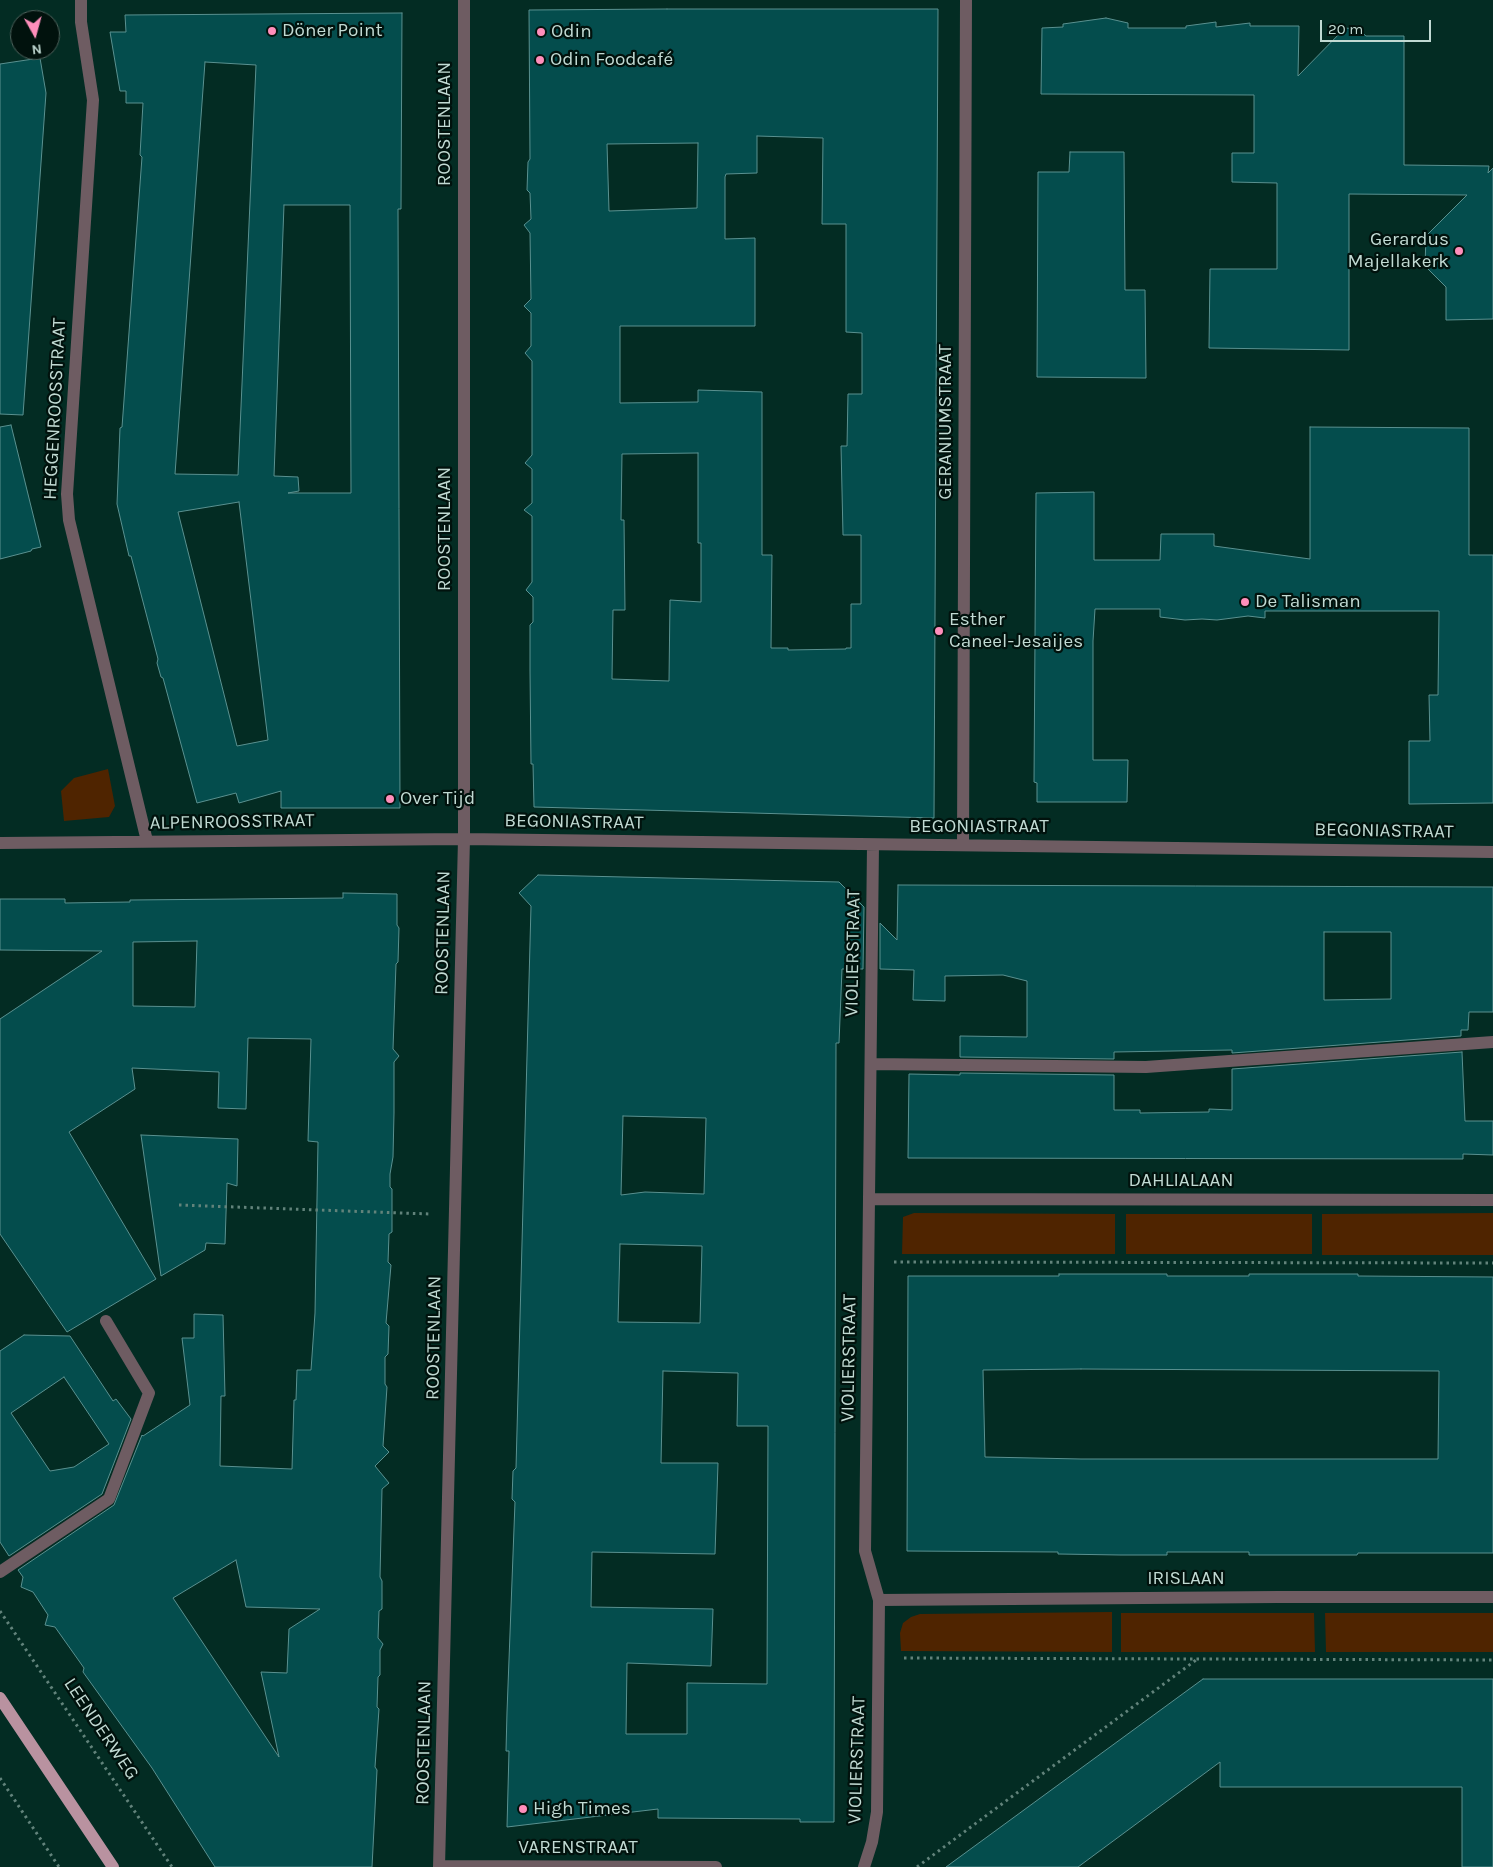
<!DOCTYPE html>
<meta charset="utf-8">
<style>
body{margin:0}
#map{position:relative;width:1493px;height:1867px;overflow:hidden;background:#032c23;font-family:Karla,sans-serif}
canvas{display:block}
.north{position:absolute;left:10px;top:10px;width:50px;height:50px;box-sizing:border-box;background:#01120d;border:1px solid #4e625c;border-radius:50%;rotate:173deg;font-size:14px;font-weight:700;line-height:20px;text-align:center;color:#c1dad3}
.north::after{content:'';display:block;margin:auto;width:18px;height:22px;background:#fe8ebb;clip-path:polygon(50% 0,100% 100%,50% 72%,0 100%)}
.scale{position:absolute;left:1320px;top:20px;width:111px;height:22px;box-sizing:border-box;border:2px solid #c1dad3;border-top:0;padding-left:6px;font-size:15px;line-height:18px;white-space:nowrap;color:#c1dad3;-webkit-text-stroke:4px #01120d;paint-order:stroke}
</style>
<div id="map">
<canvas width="1493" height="1867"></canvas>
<div class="north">N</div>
<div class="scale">20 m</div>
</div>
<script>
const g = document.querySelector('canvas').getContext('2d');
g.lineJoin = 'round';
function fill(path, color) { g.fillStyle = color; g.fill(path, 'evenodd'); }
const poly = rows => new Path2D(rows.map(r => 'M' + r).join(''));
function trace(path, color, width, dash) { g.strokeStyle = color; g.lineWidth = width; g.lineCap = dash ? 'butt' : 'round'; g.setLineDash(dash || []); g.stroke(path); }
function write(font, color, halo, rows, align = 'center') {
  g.font = font + ' Karla,sans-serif'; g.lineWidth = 4.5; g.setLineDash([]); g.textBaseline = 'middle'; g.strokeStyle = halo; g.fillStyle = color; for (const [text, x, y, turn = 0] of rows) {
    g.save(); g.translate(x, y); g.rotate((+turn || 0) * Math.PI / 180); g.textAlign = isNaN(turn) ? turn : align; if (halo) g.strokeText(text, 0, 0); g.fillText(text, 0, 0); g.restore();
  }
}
fill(poly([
 [108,769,115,806,109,817,64,821,61,791,74,778],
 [914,1213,1115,1214,1115,1254,902,1254,903,1217],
 [1493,1213,1493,1255,1322,1255,1322,1214],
 [1126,1214,1312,1214,1312,1254,1126,1254],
 [1112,1612,1112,1652,901,1651,900,1633,903,1623,911,1617,920,1614],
 [1121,1613,1314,1613,1315,1652,1121,1652],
 [1325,1613,1493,1613,1493,1652,1326,1652]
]), '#4f2400');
const building = poly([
 [667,9,938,9,934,818,534,807,533,764,531,764,530,671,530,625,533,622,533,597,526,590,532,582,532,516,524,510,532,503,532,469,525,463,532,455,532,361,525,353,531,346,531,313,524,306,531,299,530,233,524,225,531,219,530,193,527,190,528,162,530,159,529,10,667,9],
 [757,136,823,138,822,224,846,224,846,332,862,333,862,394,848,394,847,446,841,446,843,535,861,535,861,604,851,604,851,648,846,648,846,649,788,650,788,648,771,648,772,555,762,555,762,392,698,390,698,402,620,403,620,326,755,326,755,238,725,239,725,177,726,174,757,173,757,136],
 [698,143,697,208,609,211,607,144,698,143],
 [698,453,698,543,701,543,701,602,670,600,669,681,612,679,613,610,625,610,624,520,621,520,622,454,698,453],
 [402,13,401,209,398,209,400,808,281,808,281,791,239,803,236,793,197,803,163,678,161,677,157,663,158,659,131,556,129,556,117,504,120,428,122,427,142,157,140,155,143,103,126,103,126,91,120,91,110,32,126,32,125,15,402,13],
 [205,62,256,65,238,475,175,474,205,62],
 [284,205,350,205,351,493,288,493,299,491,298,477,274,476,284,205],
 [239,502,268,740,237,746,178,512,239,502],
 [1106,18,1128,23,1128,28,1186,28,1186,26,1216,22,1216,27,1250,23,1250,26,1299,26,1298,76,1345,28,1358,29,1366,36,1404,36,1404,165,1489,166,1488,173,1493,168,1493,319,1446,320,1446,287,1425,266,1426,236,1467,195,1349,194,1349,350,1209,348,1210,269,1277,269,1277,183,1232,182,1232,153,1254,153,1254,95,1041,94,1042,28,1063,27,1063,24,1106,18],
 [40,58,46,93,23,415,0,414,0,64,40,58],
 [1070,152,1124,152,1125,290,1145,290,1146,378,1037,377,1038,172,1069,172,1070,152],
 [11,425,41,547,32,549,31,551,0,559,0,427,11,425],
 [1310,427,1469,428,1469,555,1493,555,1493,803,1409,804,1409,741,1430,741,1429,695,1438,695,1439,611,1265,611,1265,618,1248,616,1217,620,1202,619,1185,620,1160,617,1160,609,1095,609,1093,641,1093,760,1128,760,1127,802,1037,802,1037,783,1034,782,1036,493,1094,492,1094,560,1160,560,1161,534,1214,534,1214,546,1310,559,1310,427],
 [538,875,839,882,864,907,863,969,842,969,839,1043,836,1043,834,1822,800,1822,800,1819,658,1818,658,1809,507,1827,509,1751,506,1751,507,1712,515,1502,512,1499,513,1471,516,1468,531,906,519,893,538,875],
 [623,1116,706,1118,704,1194,645,1192,621,1195,623,1116],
 [620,1244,702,1246,700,1323,618,1322,620,1244],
 [663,1371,738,1373,737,1426,768,1426,767,1684,687,1683,687,1734,626,1734,627,1663,711,1666,713,1609,591,1607,592,1552,715,1554,718,1463,661,1463,663,1371],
 [898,885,1493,887,1493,1012,1469,1012,1468,1030,1461,1030,1461,1036,1232,1053,1232,1050,1114,1052,1114,1059,960,1057,960,1036,1027,1037,1027,981,1003,975,945,976,945,1001,913,1000,914,970,880,969,880,923,897,940,898,885],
 [1324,932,1391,932,1391,999,1324,1000,1324,932],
 [343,893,397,894,397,925,399,928,398,962,396,964,393,1049,399,1056,394,1062,394,1113,393,1157,390,1174,390,1187,392,1189,392,1232,389,1234,388,1262,391,1265,386,1323,389,1326,388,1354,385,1357,385,1384,387,1387,383,1446,389,1452,375,1466,389,1483,382,1489,380,1577,382,1581,382,1609,379,1611,378,1638,383,1644,380,1650,380,1675,378,1677,377,1707,379,1709,375,1767,377,1770,372,1867,215,1867,152,1768,83,1672,84,1668,55,1627,45,1625,48,1615,33,1592,21,1587,23,1577,18,1570,114,1505,142,1435,143,1436,190,1405,182,1338,194,1338,194,1314,223,1315,225,1396,221,1396,220,1466,292,1469,294,1400,296,1400,297,1370,311,1370,315,1313,318,1142,308,1141,311,1039,248,1038,246,1109,218,1108,219,1072,132,1068,135,1089,69,1132,156,1279,67,1332,0,1234,0,1019,102,951,0,950,0,899,65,899,65,903,130,902,130,900,343,898,343,893],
 [197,941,195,1007,133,1006,133,942,197,941],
 [236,1560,246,1607,320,1609,289,1629,287,1673,261,1672,279,1757,173,1598,236,1560],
 [1462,1052,1465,1121,1493,1121,1493,1155,1463,1154,1463,1159,908,1158,909,1074,960,1075,960,1073,1114,1075,1114,1110,1140,1110,1140,1113,1209,1112,1209,1109,1232,1110,1232,1069,1462,1052],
 [141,1135,238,1139,237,1186,227,1183,225,1244,206,1243,205,1250,161,1276,141,1135],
 [1059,1274,1167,1274,1167,1276,1249,1276,1249,1274,1358,1274,1358,1276,1493,1277,1493,1553,1358,1553,1357,1555,1249,1555,1249,1552,1167,1552,1167,1555,1120,1555,1058,1554,1058,1552,907,1551,908,1276,1059,1276,1059,1274],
 [1081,1369,1439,1371,1438,1459,1081,1459,985,1457,983,1370,1081,1369],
 [24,1335,70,1336,113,1401,116,1399,131,1419,102,1494,9,1556,0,1542,0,1351,24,1335],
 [64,1377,109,1444,74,1467,50,1471,11,1413,64,1377],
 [1203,1679,1493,1679,1493,1867,1462,1867,1462,1787,1220,1787,1220,1762,1078,1867,946,1867,1203,1679]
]);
fill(building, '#044d4d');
trace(building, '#5a9190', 1);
trace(poly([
 [179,1205,430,1214],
 [894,1262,1493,1263],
 [0,1611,172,1867],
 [904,1658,1493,1660],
 [0,1778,59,1867],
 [917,1867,1196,1660]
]), '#62837b', 3, [2.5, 4]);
trace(poly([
 [81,0,81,22,93,100,67,494,69,520,147,841],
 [0,843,464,839,1493,852],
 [963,845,966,0],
 [871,1064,1146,1067,1493,1042],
 [869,1199,1493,1200],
 [0,1572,109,1499,149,1393,106,1321],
 [879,1600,1277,1597,1493,1597],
 [439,1866,716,1867],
 [439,1867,464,839,464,0],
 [864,1867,872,1842,877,1812,879,1600,865,1551,873,845]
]), '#6e5c62', 12);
trace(poly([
 [0,1698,113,1867]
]), '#b992a0', 12);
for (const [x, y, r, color] of [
 [272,31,5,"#fe8ebb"],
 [541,32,5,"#fe8ebb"],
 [540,60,5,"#fe8ebb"],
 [1459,251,5,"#fe8ebb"],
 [1245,602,5,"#fe8ebb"],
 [939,631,5,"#fe8ebb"],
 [390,799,5,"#fe8ebb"],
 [523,1809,5,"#fe8ebb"]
]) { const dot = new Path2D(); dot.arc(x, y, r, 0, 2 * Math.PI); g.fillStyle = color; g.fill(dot); trace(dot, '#01120d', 2); }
write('19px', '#c1dad3', '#01120d', [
 ["Döner Point",282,31],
 ["Odin",551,32],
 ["Odin Foodcafé",550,60],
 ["Gerardus",1449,240,"right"],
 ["Majellakerk",1449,262,"right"],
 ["De Talisman",1255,602],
 ["Esther",949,620],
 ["Caneel-Jesaijes",949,642],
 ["Over Tijd",400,799],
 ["High Times",533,1809]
], 'left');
write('19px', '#c1dad3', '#01120d', [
 ["ROOSTENLAAN",445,124,-90],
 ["HEGGENROOSSTRAAT",55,409,-87],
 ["GERANIUMSTRAAT",946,422,-90],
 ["ROOSTENLAAN",445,529,-90],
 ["ALPENROOSSTRAAT",232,822,-1],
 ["BEGONIASTRAAT",574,822,1],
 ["BEGONIASTRAAT",979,827],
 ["BEGONIASTRAAT",1384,831,1],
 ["ROOSTENLAAN",443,933,-89],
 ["VIOLIERSTRAAT",853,953,-89],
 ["DAHLIALAAN",1181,1181],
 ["ROOSTENLAAN",434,1338,-89],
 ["VIOLIERSTRAAT",849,1358,-89],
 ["IRISLAAN",1186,1579],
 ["LEENDERWEG",101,1729,56],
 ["ROOSTENLAAN",424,1743,-89],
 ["VIOLIERSTRAAT",857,1760,-88],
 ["VARENSTRAAT",578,1848]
]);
</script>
